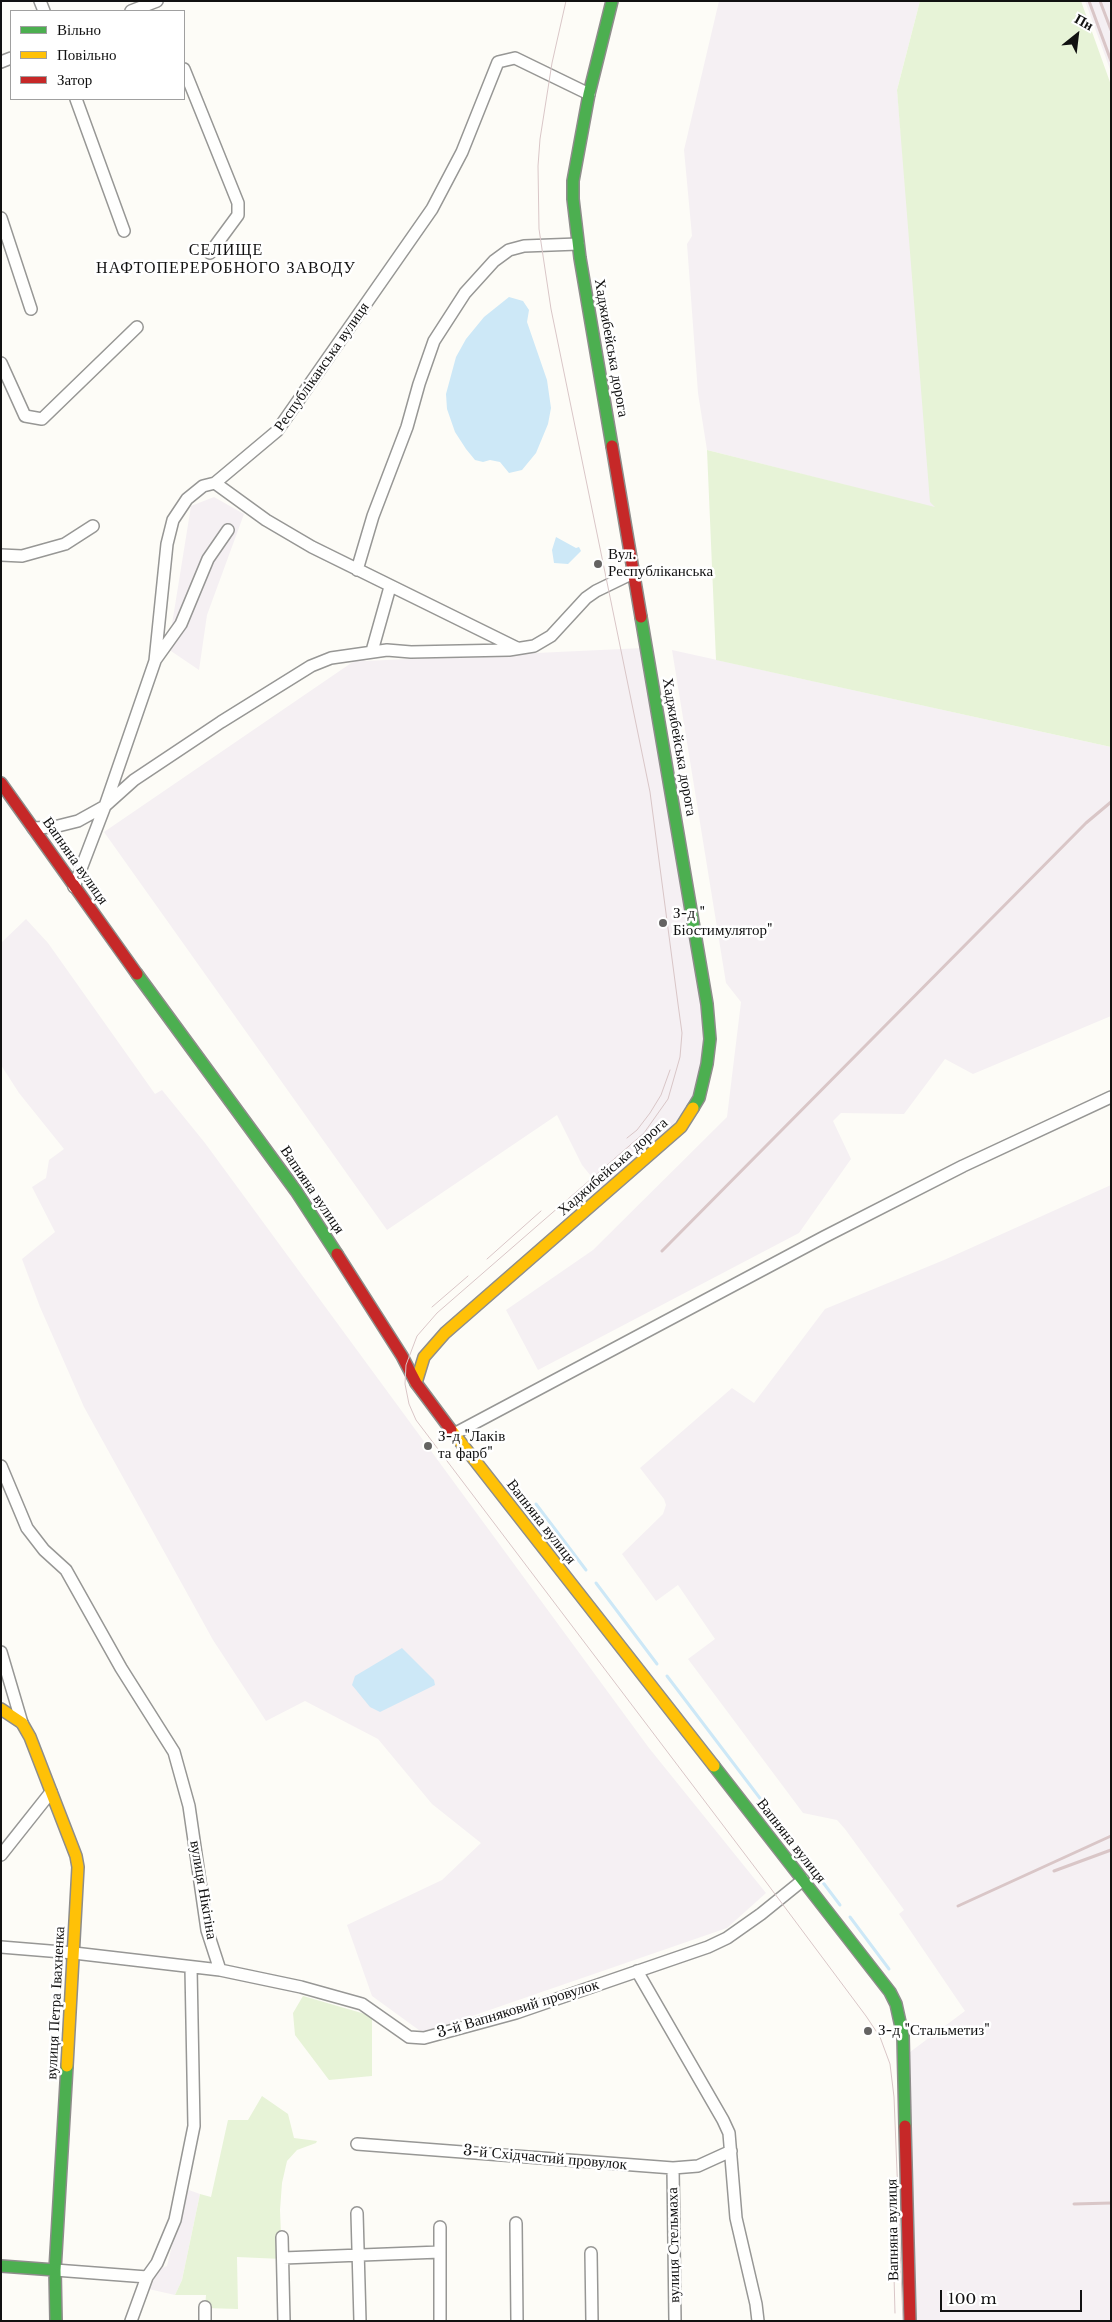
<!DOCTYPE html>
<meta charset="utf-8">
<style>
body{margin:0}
#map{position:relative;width:1112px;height:2322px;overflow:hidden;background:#fdfcf7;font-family:"Libre Baskerville",serif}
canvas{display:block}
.frame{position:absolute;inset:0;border:2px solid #111;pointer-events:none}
.legend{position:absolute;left:10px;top:10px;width:175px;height:90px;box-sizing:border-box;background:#fff;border:1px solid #a0a0a0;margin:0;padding:6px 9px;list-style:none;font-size:15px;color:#111}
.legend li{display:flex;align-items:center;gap:10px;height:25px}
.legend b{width:25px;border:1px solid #a0a0a0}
.north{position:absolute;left:1052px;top:10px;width:50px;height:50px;-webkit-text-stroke:4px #fff;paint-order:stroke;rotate:29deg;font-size:14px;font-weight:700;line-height:20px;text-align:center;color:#111}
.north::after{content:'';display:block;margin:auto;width:18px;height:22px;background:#111;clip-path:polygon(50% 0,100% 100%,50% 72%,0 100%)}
.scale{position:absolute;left:940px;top:2290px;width:142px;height:22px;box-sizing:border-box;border:2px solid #111;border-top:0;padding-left:6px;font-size:15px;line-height:18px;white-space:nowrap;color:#111;-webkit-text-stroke:4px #fff;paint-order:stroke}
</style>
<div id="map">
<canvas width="1112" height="2322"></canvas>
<div class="frame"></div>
<ul class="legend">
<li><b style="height:6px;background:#4caf50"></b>Вільно</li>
<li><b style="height:6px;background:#ffc107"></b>Повільно</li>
<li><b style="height:6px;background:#c62828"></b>Затор</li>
</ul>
<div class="north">Пн</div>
<div class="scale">100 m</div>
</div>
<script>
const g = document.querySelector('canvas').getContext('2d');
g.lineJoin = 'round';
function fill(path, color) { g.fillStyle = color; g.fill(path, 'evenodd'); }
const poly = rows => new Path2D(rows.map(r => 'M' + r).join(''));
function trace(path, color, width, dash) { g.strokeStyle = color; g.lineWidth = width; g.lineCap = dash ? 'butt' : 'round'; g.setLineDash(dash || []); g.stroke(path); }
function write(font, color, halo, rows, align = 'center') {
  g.font = font + ' "Libre Baskerville",serif'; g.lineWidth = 5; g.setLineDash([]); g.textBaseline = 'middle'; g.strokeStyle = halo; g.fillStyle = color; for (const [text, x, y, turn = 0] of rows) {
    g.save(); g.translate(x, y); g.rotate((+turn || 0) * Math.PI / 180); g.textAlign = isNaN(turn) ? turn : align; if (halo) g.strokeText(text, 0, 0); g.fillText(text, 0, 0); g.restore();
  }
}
fill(poly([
 [719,1,920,1,897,90,936,508,707,450,698,393,687,244,692,236,684,150],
 [1085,1,1111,1,1111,72],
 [214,497,244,514,207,615,199,670,168,649,191,506],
 [643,648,706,1039,692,1099,675,1123,603,1191,582,1165,557,1115,387,1230,104,832,360,657,365,661],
 [672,650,1111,747,1111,1016,973,1074,945,1059,904,1114,841,1113,833,1121,851,1159,799,1233,538,1370,506,1310,593,1250,727,1117,741,1002,726,983],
 [26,919,48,943,155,1094,162,1090,205,1143,649,1748,766,1893,727,1928,423,2033,372,1996,347,1925,442,1880,481,1843,432,1804,378,1739,305,1701,266,1721,213,1640,84,1407,40,1307,22,1259,55,1232,32,1187,46,1178,49,1160,64,1149,19,1093,1,1065,1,943],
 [1111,1185,1111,2321,915,2321,910,2052,965,2011,899,1914,904,1910,845,1829,837,1820,803,1813,688,1659,715,1639,678,1585,656,1601,622,1554,663,1514,666,1505,664,1499,640,1468,732,1388,754,1403,825,1309,944,1260],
 [186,2189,200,2194,182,2280,175,2295,144,2288,159,2269,167,2266]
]), '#f5f0f3');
fill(poly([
 [920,1,1081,1,1111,85,1111,747,716,660,707,450,935,507,930,502,897,90],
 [303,1996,372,2016,372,2076,329,2080,295,2035,293,2013],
 [262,2096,288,2114,294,2138,317,2141,316,2143,297,2150,287,2161,282,2183,280,2210,282,2259,237,2257,238,2309,205,2308,206,2295,175,2295,182,2280,200,2194,211,2197,228,2120,248,2120]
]), '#e7f3d7');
fill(poly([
 [509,297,523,301,529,310,527,322,547,380,551,408,548,424,536,453,522,470,509,473,500,462,490,460,483,462,475,460,466,449,455,432,447,409,446,394,456,357,466,339,484,317],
 [556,537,576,548,579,547,581,551,568,564,554,563,552,550],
 [402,1648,434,1680,435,1685,380,1712,370,1707,352,1685,355,1676]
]), '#cde8f7');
trace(poly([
 [536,1504,586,1570],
 [596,1583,657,1664],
 [667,1676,794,1843],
 [803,1856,840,1905],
 [850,1917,889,1969]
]), '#cde8f7', 3);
const street = poly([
 [40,1,44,11],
 [131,11,157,1],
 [1,62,11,58],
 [184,69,238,203,238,215,210,253],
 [76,99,124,231],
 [1,218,31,309],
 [1,363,25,416,42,419,137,327],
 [215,483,266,520,312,547,517,648],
 [1,555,22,556,65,544,93,526],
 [357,570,373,516,407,427,419,384,434,341,465,293,494,261,509,250,524,246,578,244],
 [372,651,390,587],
 [156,659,181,624,208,559,228,530],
 [33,828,54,827,78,821,105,806,155,661,167,544,173,520,187,499,203,486,215,483,277,431,432,209,462,152,498,62,515,58,589,94],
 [74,887,105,806,134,780,221,722,311,666,331,658,387,650,411,652,509,650,534,646,551,636,586,598,596,591,633,573],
 [454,1434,824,1237,963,1166,1111,1097],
 [1,1466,27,1528,44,1550,66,1570,121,1668,174,1752,189,1806,207,1930,220,1970],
 [1,1652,22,1723],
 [1,1855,51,1792],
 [1,1947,74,1953,220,1970,301,1987,362,2004,409,2037,424,2038,516,2013,708,1947,727,1938,761,1914,803,1880],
 [637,1971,723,2120,729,2133,736,2218,756,2304,758,2321],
 [357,2144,673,2168,698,2166,731,2151],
 [673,2168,675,2321],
 [357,2213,360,2321],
 [516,2223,517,2321],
 [440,2227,440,2321],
 [282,2237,284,2321],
 [591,2253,592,2321],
 [283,2258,440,2252],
 [55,2270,147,2277],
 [205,2307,205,2321],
 [131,2321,147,2277,157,2263,175,2220,194,2126,191,1968]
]);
const fast = poly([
 [612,1,589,94,573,181,573,199,580,258,612,446],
 [641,617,707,1004,710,1039,707,1064,699,1098,693,1108],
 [137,974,296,1191,337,1254],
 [714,1766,890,1992,896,2004,903,2036,905,2126],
 [1,2266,55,2270],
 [56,2321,55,2270,67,2066]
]);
const slow = poly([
 [416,1383,424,1357,445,1333,681,1127,693,1108],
 [451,1430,714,1766],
 [1,1709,22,1723,30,1737,76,1856,78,1867,67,2066]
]);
const jam = poly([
 [612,446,641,617],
 [1,783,137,974],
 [337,1254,402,1356,416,1383,451,1430],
 [905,2126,910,2321]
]);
trace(street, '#979795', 14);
trace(fast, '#8e8d8b', 14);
trace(slow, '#8e8d8b', 14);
trace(jam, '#8e8d8b', 14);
trace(street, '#fffffe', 11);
trace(fast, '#4caf50', 11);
trace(slow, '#ffc107', 11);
trace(jam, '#c62828', 11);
trace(poly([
 [566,1,552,63,540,139,538,166,539,229,551,309,650,792,678,1004,682,1033,680,1057,668,1099,644,1133,437,1313,417,1336,406,1365,405,1384,409,1404,416,1420,766,1882,866,2016,880,2037,890,2064,894,2097,903,2321],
 [627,1138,637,1130,650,1113,661,1095,670,1070],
 [487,1259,541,1211],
 [432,1307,468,1276],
 [894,2276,895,2313]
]), '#d9c6c7', 1);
trace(poly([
 [1089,1,1111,61],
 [1100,1,1111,30],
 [662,1251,1086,823,1111,802],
 [1054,1871,1111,1850],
 [958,1906,1111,1836],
 [1074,2204,1111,2203]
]), '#d9c6c7', 3);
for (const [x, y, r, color] of [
 [598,564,5,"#646362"],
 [663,923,5,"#646362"],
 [428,1446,5,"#646362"],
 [868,2031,5,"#646362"]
]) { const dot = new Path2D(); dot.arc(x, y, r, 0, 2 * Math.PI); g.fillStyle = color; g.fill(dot); trace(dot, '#fff', 2); }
write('15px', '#111', '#fff', [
 ["Хаджибейська дорога",611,348,80],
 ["Республіканська вулиця",322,367,-55],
 ["Хаджибейська дорога",679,747,80],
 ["Вапняна вулиця",75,861,55],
 ["Хаджибейська дорога",613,1167,-41],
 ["Вапняна вулиця",312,1190,56],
 ["Вапняна вулиця",541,1522,52],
 ["Вапняна вулиця",791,1841,52],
 ["вулиця Нікітіна",203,1890,80],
 ["вулиця Петра Івахненка",56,2003,-87],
 ["3-й Вапняковий провулок",518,2009,-17],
 ["3-й Східчастий провулок",545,2158,5],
 ["Вапняна вулиця",893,2230,-91],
 ["вулиця Стельмаха",674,2245,-91]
]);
write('15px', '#111', '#fff', [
 ["Вул.",608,555],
 ["Республіканська",608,572],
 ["З-д \"",673,914],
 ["Біостимулятор\"",673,931],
 ["З-д \"Лаків",438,1437],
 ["та фарб\"",438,1454],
 ["З-д \"Стальметиз\"",878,2031]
], 'left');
g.letterSpacing = '1px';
write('16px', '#111', '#fff', [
 ["СЕЛИЩЕ",226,250],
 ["НАФТОПЕРЕРОБНОГО ЗАВОДУ",226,268]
]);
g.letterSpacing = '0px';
</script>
